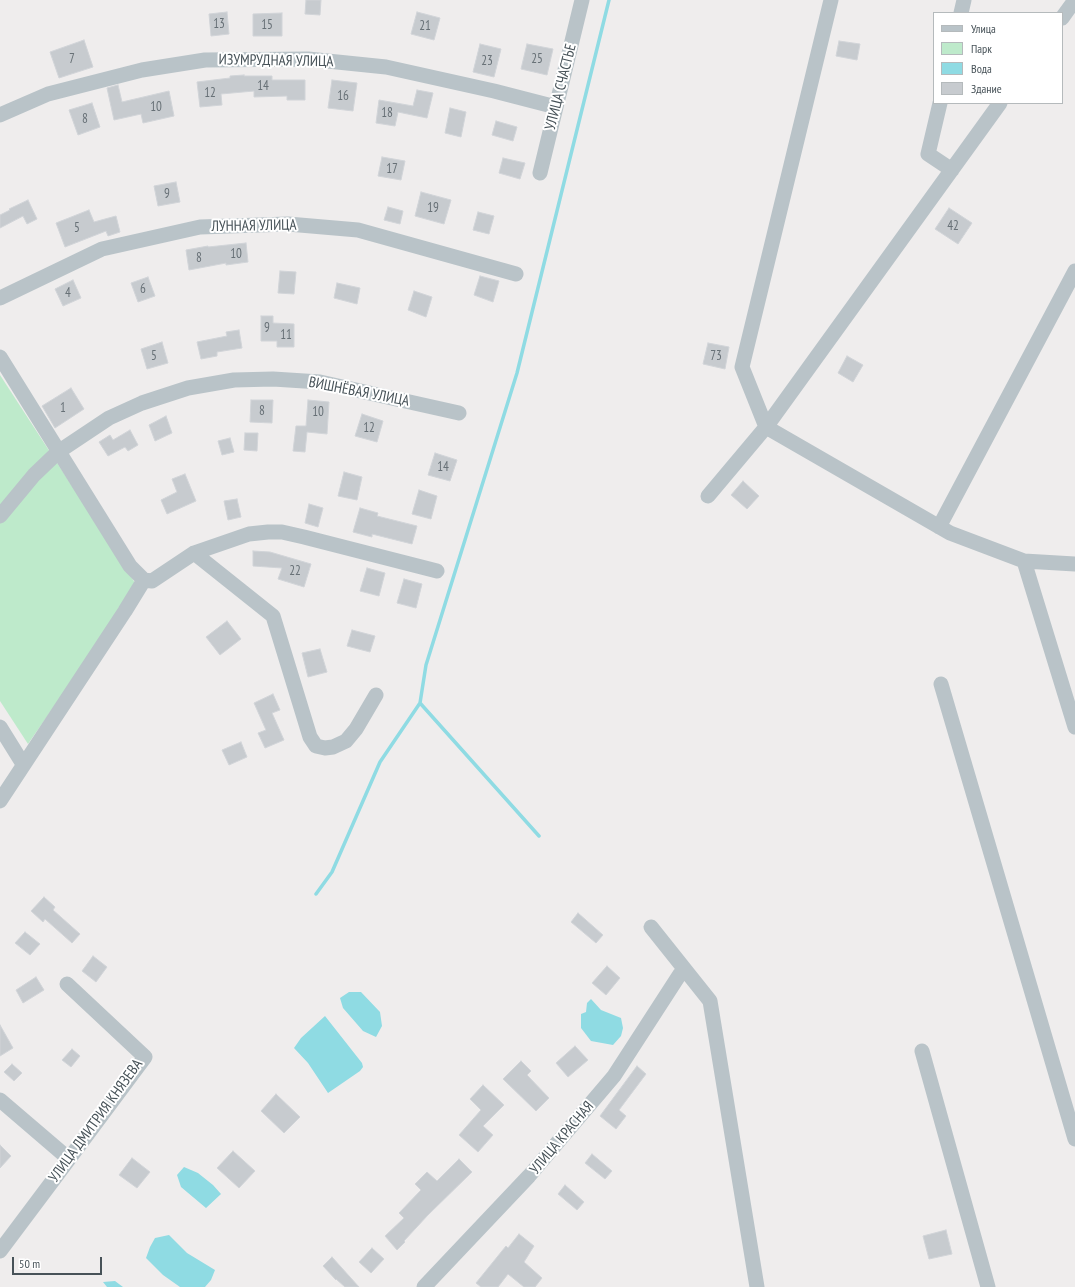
<!DOCTYPE html>
<meta charset="utf-8">
<style>
body{margin:0}
#map{position:relative;width:1075px;height:1287px;overflow:hidden;background:#efeded;font-family:"PT Sans Narrow",sans-serif}
canvas{display:block}
.legend{position:absolute;left:933px;top:12px;width:130px;height:92px;box-sizing:border-box;background:#fff;border:1px solid #b5babc;margin:0;padding:5px 7px;list-style:none;font-size:12px;color:#475258}
.legend li{display:flex;align-items:center;gap:8px;height:20px}
.legend b{width:20px;border:1px solid #b5babc}
.scale{position:absolute;left:12px;top:1257px;width:90px;height:18px;box-sizing:border-box;border:2px solid #475258;border-top:0;padding-left:5px;font-size:12px;line-height:14px;white-space:nowrap;color:#475258;-webkit-text-stroke:3px #fff;paint-order:stroke}
</style>
<div id="map">
<canvas width="1075" height="1287"></canvas>
<ul class="legend">
<li><b style="height:5px;background:#b9c3c8"></b>Улица</li>
<li><b style="height:11px;background:#beeacb"></b>Парк</li>
<li><b style="height:11px;background:#8fdbe3"></b>Вода</li>
<li><b style="height:11px;background:#c7cbcf"></b>Здание</li>
</ul>
<div class="scale">50 m</div>
</div>
<script>
const g = document.querySelector('canvas').getContext('2d');
g.lineJoin = 'round';
function fill(path, color) { g.fillStyle = color; g.fill(path, 'evenodd'); }
const poly = rows => new Path2D(rows.map(r => 'M' + r).join(''));
function trace(path, color, width, dash) { g.strokeStyle = color; g.lineWidth = width; g.lineCap = dash ? 'butt' : 'round'; g.setLineDash(dash || []); g.stroke(path); }
function write(font, color, halo, rows, align = 'center') {
  g.font = font + ' "PT Sans Narrow",sans-serif'; g.lineWidth = 4; g.setLineDash([]); g.textBaseline = 'middle'; g.strokeStyle = halo; g.fillStyle = color; for (const [text, x, y, turn = 0] of rows) {
    g.save(); g.translate(x, y); g.rotate((+turn || 0) * Math.PI / 180); g.textAlign = isNaN(turn) ? turn : align; if (halo) g.strokeText(text, 0, 0); g.fillText(text, 0, 0); g.restore();
  }
}
fill(poly([
 [0,375,137,586,28,744,0,701]
]), '#beeacb');
fill(poly([
 [349,992,361,992,380,1012,382,1026,376,1037,363,1031,343,1008,340,998],
 [591,999,601,1010,621,1018,623,1028,621,1036,613,1045,591,1041,581,1028,581,1014,586,1012,587,1003],
 [325,1016,362,1063,363,1067,360,1071,328,1093,308,1063,294,1048,301,1038],
 [184,1167,198,1173,213,1185,221,1194,206,1208,181,1187,177,1175],
 [169,1235,187,1253,215,1270,211,1280,205,1287,180,1287,163,1275,146,1258,150,1247,155,1238],
 [115,1281,123,1287,107,1287,103,1282]
]), '#8fdbe3');
trace(poly([
 [539,836,420,703,426,665,517,373,609,0],
 [316,894,332,872,380,762,420,703]
]), '#8fdbe3', 3.5);
const building = poly([
 [306,0,321,0,320,15,305,14,306,0],
 [227,12,229,34,211,36,209,14,227,12],
 [417,12,440,18,434,40,411,34,417,12],
 [282,13,282,36,253,36,253,14,282,13],
 [84,40,93,67,59,78,50,52,84,40],
 [839,41,860,44,857,60,836,56,839,41],
 [480,44,501,49,494,77,473,72,480,44],
 [527,44,553,49,547,75,521,69,527,44],
 [244,75,244,76,272,76,272,80,305,80,305,100,287,100,287,96,254,97,254,91,221,94,222,105,200,107,197,82,230,78,230,76,244,75],
 [332,80,357,83,353,111,328,108,332,80],
 [118,85,122,102,169,91,174,116,143,123,141,114,114,120,107,88,118,85],
 [417,90,433,93,427,118,398,112,395,126,376,123,379,100,413,106,417,90],
 [92,103,100,127,78,135,69,110,92,103],
 [450,108,466,112,461,137,445,133,450,108],
 [496,121,517,127,513,141,492,135,496,121],
 [382,157,405,161,401,180,378,176,382,157],
 [503,158,525,163,520,179,499,173,503,158],
 [176,182,180,202,158,206,154,186,176,182],
 [421,192,451,200,444,224,415,216,421,192],
 [28,200,37,219,27,224,23,216,0,228,0,215,10,210,9,209,28,200],
 [388,207,403,211,400,224,384,220,388,207],
 [949,208,972,223,958,244,935,229,949,208],
 [89,210,94,222,116,216,120,232,108,236,106,231,65,247,56,223,89,210],
 [478,212,494,216,489,234,473,230,478,212],
 [246,243,248,262,226,265,226,263,189,270,186,250,208,246,208,247,246,243],
 [280,271,296,272,294,294,278,293,280,271],
 [480,276,499,281,493,302,474,295,480,276],
 [148,277,155,296,138,302,131,283,148,277],
 [73,280,81,298,63,306,55,289,73,280],
 [337,283,360,288,357,304,334,298,337,283],
 [414,291,432,297,426,317,408,310,414,291],
 [261,316,273,316,273,323,294,324,294,347,277,347,277,341,261,341,261,316],
 [239,330,242,348,217,352,217,356,201,359,197,342,227,336,226,332,239,330],
 [162,342,168,363,147,369,141,349,162,342],
 [708,343,729,347,725,369,703,364,708,343],
 [847,356,863,365,853,382,838,373,847,356],
 [71,388,84,409,55,428,42,406,71,388],
 [251,400,273,400,272,423,250,422,251,400],
 [308,400,329,402,327,434,307,432,305,452,293,451,296,426,306,426,308,400],
 [362,414,383,421,377,442,355,436,362,414],
 [166,416,172,433,155,441,149,425,166,416],
 [130,430,138,445,128,451,125,447,108,456,99,442,110,435,113,440,130,430],
 [245,433,258,433,257,451,244,450,245,433],
 [230,438,234,452,222,455,218,441,230,438],
 [435,453,457,460,450,481,428,475,435,453],
 [344,472,362,477,357,500,338,496,344,472],
 [185,474,196,501,167,514,161,500,177,492,172,479,185,474],
 [743,481,759,496,747,509,731,495,743,481],
 [419,490,437,496,431,519,412,514,419,490],
 [237,499,241,517,228,520,224,501,237,499],
 [309,504,323,508,318,527,305,523,309,504],
 [360,508,378,513,377,516,417,526,412,544,372,534,372,537,353,532,360,508],
 [253,551,270,552,311,564,304,587,278,579,282,568,253,566,253,551],
 [367,568,385,573,379,596,360,591,367,568],
 [404,579,422,584,416,608,397,603,404,579],
 [227,621,241,639,220,655,206,637,227,621],
 [352,630,375,636,370,652,347,646,352,630],
 [320,649,327,672,308,677,302,653,320,649],
 [273,694,280,710,272,713,284,740,265,748,258,733,266,730,254,703,273,694],
 [241,742,247,757,229,765,222,750,241,742],
 [44,897,55,907,53,910,80,934,72,943,45,919,43,922,31,911,44,897],
 [578,913,603,935,596,943,571,922,578,913],
 [25,932,40,944,30,955,15,943,25,932],
 [93,956,107,967,96,982,82,971,93,956],
 [607,966,620,978,606,995,592,983,607,966],
 [36,977,44,990,23,1003,16,990,36,977],
 [0,1025,13,1048,0,1056,0,1025],
 [575,1046,588,1060,568,1077,556,1063,575,1046],
 [72,1049,80,1056,71,1067,62,1060,72,1049],
 [521,1061,531,1071,527,1075,549,1098,536,1111,503,1079,521,1061],
 [12,1064,22,1073,14,1081,4,1072,12,1064],
 [637,1066,646,1074,619,1110,626,1116,616,1129,600,1116,637,1066],
 [483,1085,504,1105,483,1126,493,1135,478,1152,459,1135,481,1110,470,1099,483,1085],
 [276,1094,300,1117,284,1133,261,1111,276,1094],
 [0,1145,11,1156,0,1168,0,1145],
 [233,1151,255,1171,239,1188,217,1168,233,1151],
 [592,1154,612,1171,605,1179,585,1163,592,1154],
 [132,1158,150,1172,137,1188,119,1175,132,1158],
 [459,1159,472,1172,428,1215,404,1241,405,1242,397,1250,385,1236,404,1218,399,1213,421,1190,415,1184,427,1172,437,1181,459,1159],
 [565,1185,584,1202,577,1210,558,1194,565,1185],
 [946,1230,952,1254,929,1259,923,1236,946,1230],
 [519,1234,534,1246,524,1262,542,1278,535,1287,524,1287,508,1274,498,1287,481,1287,476,1283,506,1246,508,1248,519,1234],
 [372,1248,384,1259,371,1273,359,1262,372,1248],
 [332,1257,359,1287,345,1287,336,1279,336,1280,323,1266,332,1257]
]);
fill(building, '#c7cbcf');
trace(building, '#d1d4d8', 1);
trace(poly([
 [831,0,742,367,766,427,950,533,1024,561,1075,727],
 [961,13,964,0],
 [1062,18,1075,0],
 [940,103,928,154,952,170],
 [0,115,48,94,142,70,205,60,308,59,386,67,494,91,556,107],
 [540,173,582,0],
 [0,298,102,249,200,227,288,224,358,230,516,274],
 [0,357,130,566,144,580],
 [708,496,766,427,1000,103],
 [0,516,34,475,58,452,109,418,142,403,188,388,234,380,273,379,320,382,459,413],
 [939,527,1075,271],
 [194,553,273,616,310,737,316,746,325,748,333,747,346,741,356,729,376,695],
 [1024,561,1075,564],
 [144,580,152,581,194,553,249,534,268,532,282,532,304,537,437,571],
 [941,684,1075,1139],
 [0,727,23,764],
 [0,801,125,611,144,580],
 [651,927,710,1001,757,1287],
 [922,1051,988,1287],
 [0,1100,69,1159],
 [0,1251,69,1159,145,1057,67,984],
 [424,1287,529,1176,614,1076,680,974]
]), '#b9c3c8', 15);
write('13px', '#677076', null, [
 ["13",219,24],
 ["15",267,25],
 ["21",425,26],
 ["7",72,59],
 ["25",537,59],
 ["23",487,61],
 ["14",263,86],
 ["12",210,93],
 ["16",343,96],
 ["10",156,107],
 ["18",387,113],
 ["8",85,119],
 ["17",392,169],
 ["9",167,194],
 ["19",433,208],
 ["42",953,226],
 ["5",77,228],
 ["10",236,254],
 ["8",199,258],
 ["6",143,289],
 ["4",68,293],
 ["9",267,328],
 ["11",286,335],
 ["5",154,356],
 ["73",716,356],
 ["1",63,408],
 ["8",262,411],
 ["10",318,412],
 ["12",369,428],
 ["14",443,467],
 ["22",295,571]
]);
write('15px', '#475258', '#fff', [
 ["ИЗУМРУДНАЯ УЛИЦА",276,61,1],
 ["УЛИЦА СЧАСТЬЕ",561,87,-76],
 ["ЛУННАЯ УЛИЦА",254,226,-1],
 ["ВИШНЁВАЯ УЛИЦА",359,392,11],
 ["УЛИЦА ДМИТРИЯ КНЯЗЕВА",96,1121,-54],
 ["УЛИЦА КРАСНАЯ",562,1138,-50]
]);
</script>
